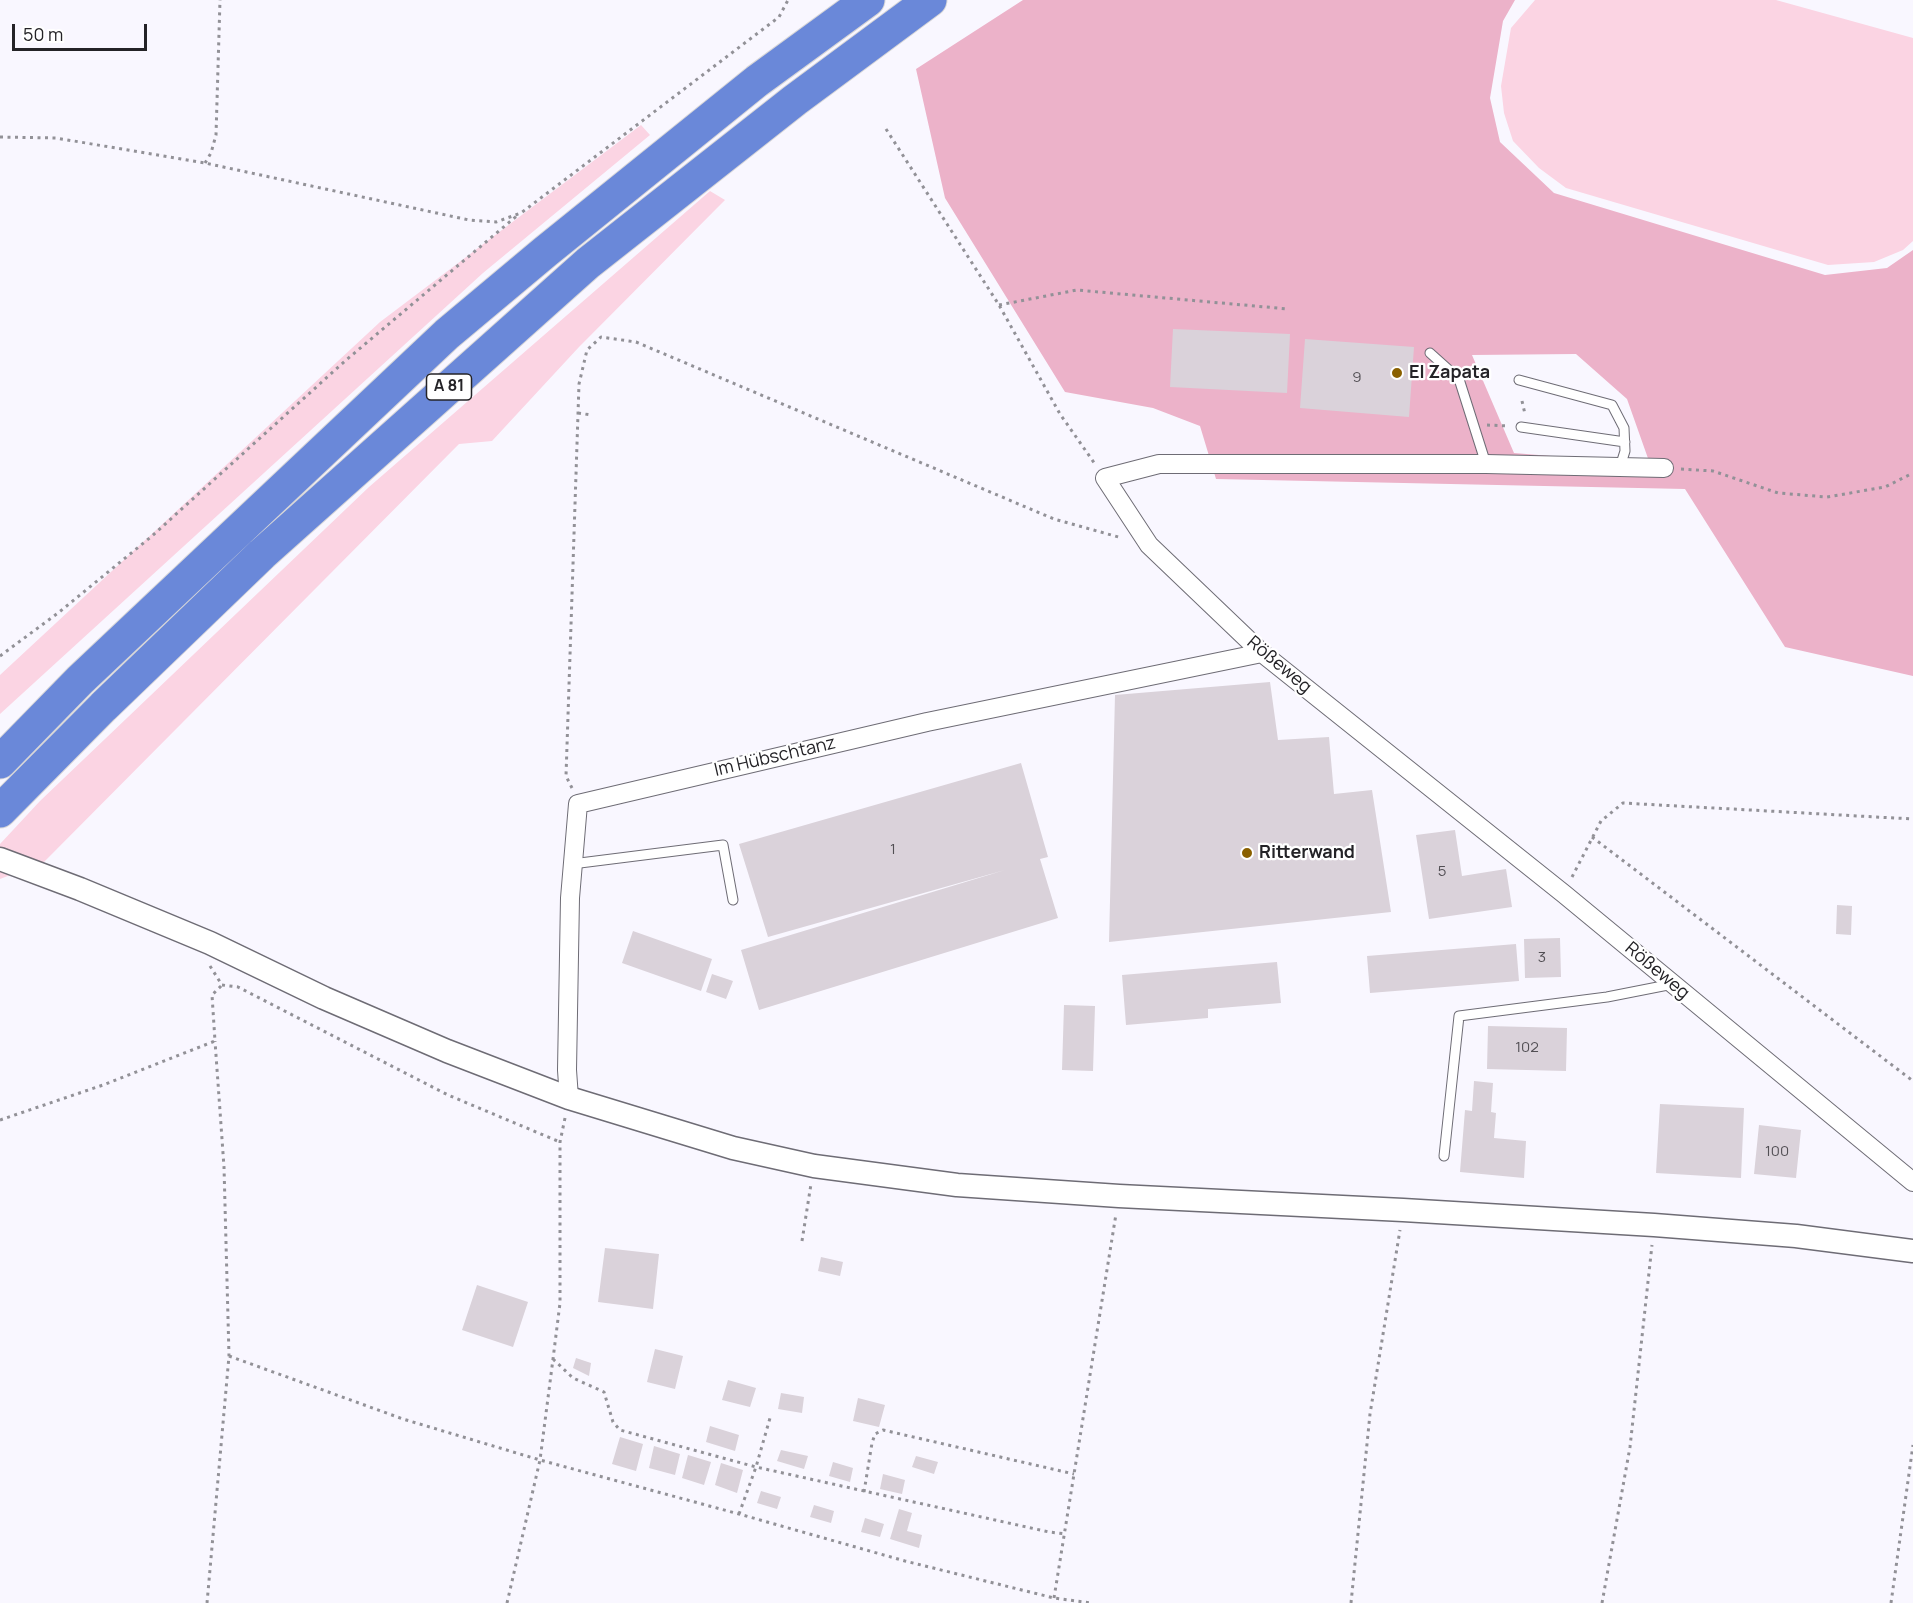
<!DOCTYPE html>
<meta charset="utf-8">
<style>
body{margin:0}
#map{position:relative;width:1913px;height:1603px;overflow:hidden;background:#f9f7ff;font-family:Manrope,sans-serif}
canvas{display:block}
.scale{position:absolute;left:12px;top:24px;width:135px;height:27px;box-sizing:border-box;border:3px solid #242327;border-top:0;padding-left:8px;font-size:18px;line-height:21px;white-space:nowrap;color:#242327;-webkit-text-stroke:4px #fff;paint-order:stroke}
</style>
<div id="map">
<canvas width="1913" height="1603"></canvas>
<div class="scale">50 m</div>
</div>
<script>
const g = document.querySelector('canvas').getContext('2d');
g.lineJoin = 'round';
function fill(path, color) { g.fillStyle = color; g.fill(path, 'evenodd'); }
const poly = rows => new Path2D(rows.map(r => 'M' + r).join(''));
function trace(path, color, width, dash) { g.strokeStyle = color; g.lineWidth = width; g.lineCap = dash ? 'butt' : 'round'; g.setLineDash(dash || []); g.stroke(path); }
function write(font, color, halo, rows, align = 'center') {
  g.font = font + ' Manrope,sans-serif'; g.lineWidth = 4.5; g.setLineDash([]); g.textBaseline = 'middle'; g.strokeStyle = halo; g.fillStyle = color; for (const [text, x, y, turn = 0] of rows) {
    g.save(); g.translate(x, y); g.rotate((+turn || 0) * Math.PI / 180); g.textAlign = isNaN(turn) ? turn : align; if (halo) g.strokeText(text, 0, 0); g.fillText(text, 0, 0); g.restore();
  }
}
fill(poly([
 [1535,0,1776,0,1913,38,1913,241,1903,250,1874,262,1828,265,1566,188,1539,168,1513,141,1504,113,1501,86,1511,28],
 [641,125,650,135,483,273,0,714,0,675,380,322],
 [710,191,725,200,579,347,492,441,459,444,44,862,0,879,0,844,40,801,369,487]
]), '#fbd4e3');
fill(poly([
 [1023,0,1515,0,1503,21,1490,98,1500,142,1554,193,1825,275,1887,268,1913,250,1913,676,1785,647,1685,489,1216,479,1200,426,1153,408,1065,392,945,198,916,69],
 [1576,354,1627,399,1650,464,1514,453,1472,355]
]), '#ecb2c9');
fill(poly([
 [1173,329,1290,334,1287,393,1170,387],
 [1305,339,1414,347,1409,417,1300,408],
 [1270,682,1278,740,1329,737,1334,794,1372,790,1391,912,1109,942,1115,695],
 [1021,763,1048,857,1040,859,1058,918,759,1010,741,950,1005,870,768,937,739,844],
 [1455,830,1462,876,1506,869,1512,907,1429,919,1416,835],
 [1837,905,1852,906,1851,935,1836,934],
 [633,931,712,959,701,991,622,963],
 [1560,938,1561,977,1525,978,1524,939],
 [1516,944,1519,981,1370,993,1367,956],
 [1277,962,1281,1003,1208,1009,1208,1018,1126,1025,1122,975],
 [712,974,733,981,726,999,706,992],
 [1064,1005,1095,1006,1093,1071,1062,1070],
 [1488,1026,1567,1028,1566,1071,1487,1069],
 [1474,1081,1493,1083,1491,1112,1496,1113,1494,1138,1526,1141,1524,1178,1460,1172,1465,1110,1472,1111],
 [1660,1104,1744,1108,1741,1178,1656,1173],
 [1759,1125,1801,1130,1796,1178,1754,1174],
 [605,1248,659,1254,653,1309,598,1302],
 [821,1257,843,1262,840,1276,818,1271],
 [477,1285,528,1302,513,1347,462,1330],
 [655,1349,683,1356,675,1389,647,1382],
 [576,1358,591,1363,589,1376,573,1368],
 [728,1380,756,1388,750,1407,722,1400],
 [781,1393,804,1397,802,1413,778,1409],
 [858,1398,885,1405,879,1427,853,1421],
 [710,1426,739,1435,735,1451,706,1442],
 [620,1437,643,1444,636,1471,612,1464],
 [654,1446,680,1454,675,1475,649,1468],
 [781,1450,808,1456,804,1469,777,1461],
 [688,1455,711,1462,704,1485,682,1478],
 [916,1456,938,1462,934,1474,912,1467],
 [833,1462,853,1468,850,1482,829,1476],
 [721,1463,743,1470,737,1493,715,1485],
 [883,1474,905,1480,902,1494,880,1489],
 [761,1491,781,1497,777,1509,757,1503],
 [814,1505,834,1511,831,1523,810,1517],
 [899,1509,912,1513,907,1531,922,1535,919,1548,890,1539],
 [865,1518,884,1524,880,1537,861,1532]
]), '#dad2da');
const service = poly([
 [1430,353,1459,379,1486,464],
 [1519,380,1612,405,1624,428,1625,451,1620,467],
 [1521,427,1625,442],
 [572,864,723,845,733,900],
 [1444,1156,1459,1016,1607,997,1673,984]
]);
const minor = poly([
 [1664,468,1486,464,1159,464,1105,478,1149,545,1262,653,1564,894,1913,1182],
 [569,1098,567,1070,570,898,578,804,927,722,1262,653]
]);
const tertiary = poly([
 [0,859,80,889,210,943,324,998,447,1051,569,1098,733,1148,814,1166,957,1185,1119,1196,1403,1210,1654,1225,1796,1236,1913,1251]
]);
const motorway = poly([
 [0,762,80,680,447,334,545,252,757,81,868,0],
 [0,811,103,707,262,554,588,263,795,100,930,0]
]);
trace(service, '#6e6c75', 11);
trace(minor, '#6e6c75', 20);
trace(tertiary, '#6e6c75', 25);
trace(motorway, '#d8d7d8', 35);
trace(poly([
 [886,129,999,305,1060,414,1095,464],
 [0,137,56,138,205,163,469,220,496,222,521,213,779,17,788,0],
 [205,163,211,153,216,135,220,0],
 [999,305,1077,290,1288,309],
 [1522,401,1525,414],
 [578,413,591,415],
 [1487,425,1508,426],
 [1681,469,1713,471,1778,493,1827,497,1885,487,1913,473],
 [0,656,58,613,152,536,345,361,519,214],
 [572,788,566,776,579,384,587,350,601,337,636,342,1054,519,1122,538],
 [1592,837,1913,1081],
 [1572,877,1601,821,1623,803,1913,819],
 [210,966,222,985],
 [222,985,238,987,448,1095,560,1142],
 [0,1120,103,1085,215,1041,212,995,222,985],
 [802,1241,811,1184],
 [229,1356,403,1419,540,1460,739,1514,905,1561,1054,1598,1091,1603],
 [553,1359,573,1378,604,1392,613,1422,620,1430,756,1467,1049,1532,1066,1534],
 [864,1492,872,1443,875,1434,883,1430,1074,1474],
 [739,1514,756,1467,770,1418],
 [1054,1598,1116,1214],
 [207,1603,229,1356,224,1167,215,1041],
 [507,1603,540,1460,553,1359,560,1303,560,1142,565,1118],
 [1351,1603,1370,1414,1400,1230],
 [1602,1603,1630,1447,1652,1245],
 [1891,1603,1913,1445]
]), '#929197', 3, [3, 4.5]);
trace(service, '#fff', 9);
trace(minor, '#fff', 18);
trace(tertiary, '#fff', 22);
trace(motorway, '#6a88d9', 33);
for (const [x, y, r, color] of [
 [1397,373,6,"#8a6000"],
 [1247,853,6,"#8a6000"]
]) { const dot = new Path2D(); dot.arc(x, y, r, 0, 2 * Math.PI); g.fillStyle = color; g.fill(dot); trace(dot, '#fff', 2); }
write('15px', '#524f54', null, [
 ["9",1357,378],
 ["1",893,850],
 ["5",1442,872],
 ["3",1542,958],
 ["102",1527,1048],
 ["100",1777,1152]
]);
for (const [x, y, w] of [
 [449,387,45]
]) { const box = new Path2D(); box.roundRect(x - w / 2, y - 13, w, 26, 4.5); g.fillStyle = '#fff'; g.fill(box); trace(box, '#242327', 1.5); }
write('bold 16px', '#242327', null, [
 ["A 81",449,387]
]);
write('bold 18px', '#242327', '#fff', [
 ["El Zapata",1409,373],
 ["Ritterwand",1259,853]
], 'left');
write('18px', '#242327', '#fff', [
 ["Rößeweg",1279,665,40],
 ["Im Hübschtanz",775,757,-13],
 ["Rößeweg",1657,971,40]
]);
</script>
